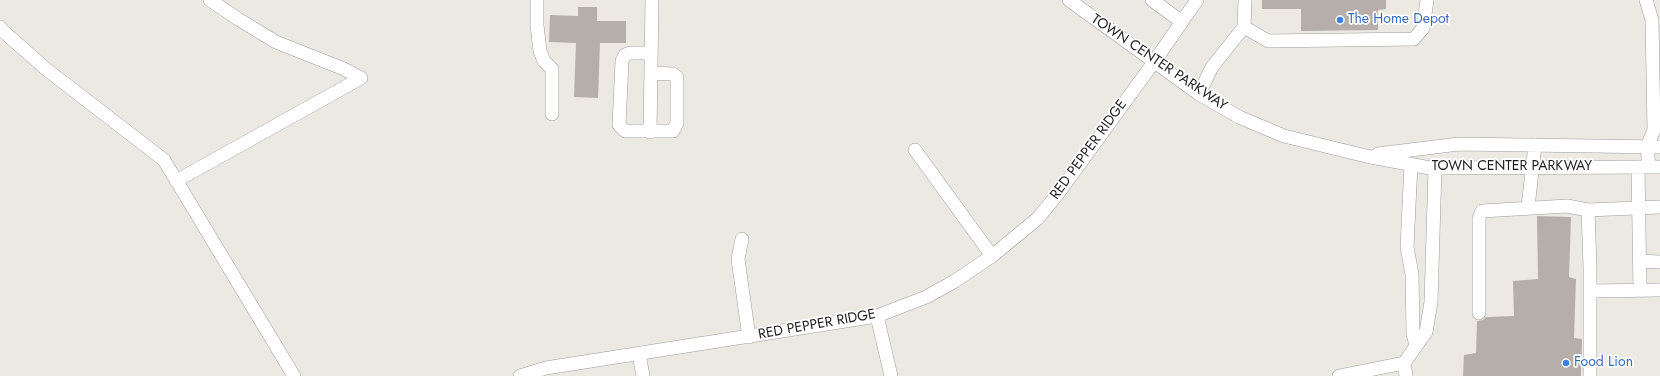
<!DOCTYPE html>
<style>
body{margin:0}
canvas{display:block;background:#ece9e3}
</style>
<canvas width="1660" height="376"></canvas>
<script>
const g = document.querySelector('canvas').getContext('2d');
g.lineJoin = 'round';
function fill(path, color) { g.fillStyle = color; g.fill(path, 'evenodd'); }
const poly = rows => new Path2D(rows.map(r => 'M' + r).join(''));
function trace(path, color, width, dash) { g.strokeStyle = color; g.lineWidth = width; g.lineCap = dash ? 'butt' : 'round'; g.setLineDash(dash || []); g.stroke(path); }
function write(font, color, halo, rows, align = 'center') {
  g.font = font + ' Jost,sans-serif'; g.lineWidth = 3.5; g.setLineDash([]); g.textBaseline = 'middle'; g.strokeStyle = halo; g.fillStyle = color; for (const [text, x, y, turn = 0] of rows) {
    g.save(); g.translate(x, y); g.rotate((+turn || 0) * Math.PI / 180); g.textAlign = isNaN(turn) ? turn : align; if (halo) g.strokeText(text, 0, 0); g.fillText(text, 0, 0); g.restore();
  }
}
fill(poly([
 [1262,0,1386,0,1386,9,1378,10,1378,30,1301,31,1301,9,1262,9],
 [578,7,597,7,597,21,626,21,626,43,600,43,598,98,574,97,576,43,549,42,550,15,578,16],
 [1537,216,1571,217,1569,277,1576,279,1574,338,1582,339,1581,376,1463,376,1464,355,1476,353,1477,321,1483,320,1486,317,1514,316,1513,281,1538,279]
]), '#b5aea9');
const minor = poly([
 [537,0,537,25,540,51,544,61,552,69,552,114],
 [1069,0,1199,94,1239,117,1284,136,1366,156,1430,168,1660,167],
 [1152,0,1182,22],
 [1646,0,1652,20,1654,130,1647,147,1649,167],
 [0,27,4,32,46,69,164,160,294,376],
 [1244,27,1268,41,1414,39,1423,28,1427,0],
 [651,73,673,74,677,77,677,123,673,131,625,131,619,125,622,61,625,55,630,53,651,53],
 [1199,94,1212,67,1244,27,1245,0],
 [650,132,652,0],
 [915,150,992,256],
 [1378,154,1459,144,1660,147],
 [1411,164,1407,247,1412,274,1413,334,1416,345],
 [1638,167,1640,290],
 [176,181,361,78,344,69,276,42,238,19,210,0],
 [1528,207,1535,145],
 [1588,210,1660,207],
 [742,239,738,259,749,337],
 [1640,261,1660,262],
 [1590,291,1660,290],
 [1479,313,1479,218,1482,211,1567,206,1588,210,1590,267,1590,376],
 [877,316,891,376],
 [639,354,643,376],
 [1404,363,1406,376],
 [520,376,546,368,877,316,926,297,955,281,992,256,1037,219,1057,195,1154,62,1197,0],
 [1339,376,1404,363,1426,332,1431,302,1435,168]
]);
trace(minor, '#9d9d9d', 14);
trace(minor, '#fff', 13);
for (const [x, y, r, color] of [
 [1340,20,4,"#3f7fe0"],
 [1566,363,4,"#3f7fe0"]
]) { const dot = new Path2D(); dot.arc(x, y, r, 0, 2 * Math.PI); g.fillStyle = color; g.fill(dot); trace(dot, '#fff', 1.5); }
write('14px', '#366cbe', '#fff', [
 ["The Home Depot",1348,20],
 ["Food Lion",1574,363]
], 'left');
write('14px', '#1c1c1c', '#fff', [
 ["TOWN CENTER PARKWAY",1159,63,34],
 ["RED PEPPER RIDGE",1089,150,-54],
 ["TOWN CENTER PARKWAY",1512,167],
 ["RED PEPPER RIDGE",817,325,-10]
]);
</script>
